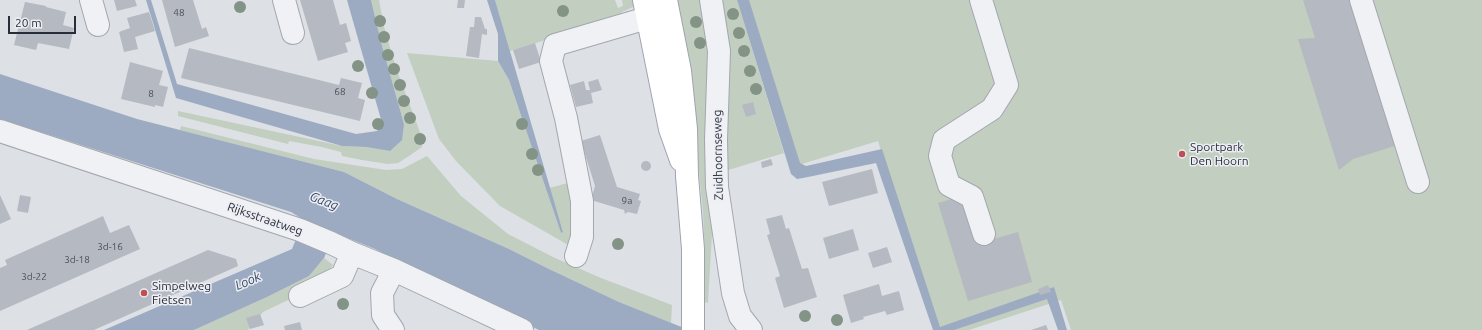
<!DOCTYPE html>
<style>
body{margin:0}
#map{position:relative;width:1482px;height:330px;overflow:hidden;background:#dde0e5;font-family:Ubuntu,sans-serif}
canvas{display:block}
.scale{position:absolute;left:8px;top:16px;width:68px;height:18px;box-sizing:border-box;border:2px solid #282d3a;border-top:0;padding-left:5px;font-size:12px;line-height:14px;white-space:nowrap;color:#282d3a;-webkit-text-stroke:3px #eceef3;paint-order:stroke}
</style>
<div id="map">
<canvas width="1482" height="330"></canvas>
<div class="scale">20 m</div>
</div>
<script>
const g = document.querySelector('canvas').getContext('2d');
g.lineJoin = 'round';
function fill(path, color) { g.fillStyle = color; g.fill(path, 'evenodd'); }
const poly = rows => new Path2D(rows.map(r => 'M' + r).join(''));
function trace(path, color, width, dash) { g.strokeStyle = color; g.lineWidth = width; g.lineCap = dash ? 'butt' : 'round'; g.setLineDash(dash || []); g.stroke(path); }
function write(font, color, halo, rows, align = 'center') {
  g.font = font + ' Ubuntu,sans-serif'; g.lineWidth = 3; g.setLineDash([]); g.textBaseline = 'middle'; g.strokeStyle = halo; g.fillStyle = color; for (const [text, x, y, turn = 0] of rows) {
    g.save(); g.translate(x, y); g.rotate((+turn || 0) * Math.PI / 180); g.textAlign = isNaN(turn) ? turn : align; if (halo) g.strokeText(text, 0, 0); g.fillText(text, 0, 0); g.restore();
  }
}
fill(poly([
 [371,0,379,0,384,27,396,68,421,135,422,147,409,156,398,163,388,164,362,160,342,156,341,152,322,147,289,141,288,144,178,116,178,111,342,146,366,147,390,151,404,124,381,42],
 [495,0,615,0,618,8,623,6,622,0,637,0,637,5,622,12,617,18,510,51],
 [673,0,702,0,707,32,708,67,705,164,712,233,708,303,704,302,705,257,703,212,697,152],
 [717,0,737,0,784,153,722,172],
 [745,0,1482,0,1482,330,1071,330,1061,300,969,330,936,330,878,141,795,166],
 [407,53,498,61,509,80,561,233,563,231,549,188,572,182,576,231,570,246,500,206,456,161,439,139],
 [181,126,314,159,386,170,402,169,427,156,461,196,508,234,555,258,601,278,672,305,671,323,619,302,549,269,509,249,397,199,344,172,180,130],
 [324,258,333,265,313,288,263,312,248,330,194,330,267,297,309,276]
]), '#c2cebf');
fill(poly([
 [146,0,151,0,177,84,356,134,377,131,382,123,347,0,371,0,381,42,404,124,402,140,390,151,366,147,342,146,176,98],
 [487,0,495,0,563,232,561,233,509,80,498,61,498,34],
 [737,0,749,0,800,163,806,166,882,149,940,327,1054,287,1067,330,1058,330,1047,299,954,330,933,330,876,163,803,178,797,179,791,174],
 [0,74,137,119,344,172,397,199,509,249,549,269,619,302,689,330,539,330,462,295,375,249,335,233,324,258,309,276,267,297,194,330,104,330,292,249,304,220,291,212,0,119]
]), '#9cabc1');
fill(poly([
 [114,0,135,0,137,6,117,11],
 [162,0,193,0,202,29,206,27,209,36,175,47],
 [300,0,333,0,340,25,346,23,351,41,345,43,348,52,318,61],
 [458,0,465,0,464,8,457,8],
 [1303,0,1356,0,1401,144,1353,159,1339,170,1298,39,1315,38],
 [25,2,46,6,46,7,66,12,63,25,74,28,69,49,38,43,36,50,14,45],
 [149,12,155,31,135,37,138,49,124,52,119,32,130,28,127,18],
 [475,17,481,17,485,29,487,29,487,35,482,34,479,58,466,56,470,27,474,27],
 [535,43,541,62,519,69,513,50],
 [189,48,339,85,341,78,362,83,358,98,365,100,360,121,181,78],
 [130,62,163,71,159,85,168,87,163,107,155,105,155,107,121,99],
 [598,79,602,90,591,93,593,103,576,107,570,85,584,81,586,90,590,90,588,82],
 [753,102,756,114,746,117,742,105],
 [600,135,617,187,640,194,638,200,641,201,637,214,628,212,625,214,624,210,591,200,595,186,581,141],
 [771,159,773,165,762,168,761,162],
 '641 166a5 5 0 1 1 10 0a5 5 0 1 1-10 0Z',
 [872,169,878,193,829,206,822,182],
 [0,195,11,219,0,224],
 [20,195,31,197,28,213,17,211],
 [962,196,977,244,1018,232,1032,282,968,301,938,203],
 [782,215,786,229,789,228,802,269,808,268,817,297,784,308,775,278,780,276,767,235,770,234,766,219],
 [103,216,110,233,129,225,140,249,0,311,0,268,7,265,5,260],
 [853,229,859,250,829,259,823,238],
 [887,247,892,262,873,268,868,253],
 [208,250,236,259,238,266,94,330,27,330],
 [879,284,882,296,899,291,904,310,887,315,885,311,863,317,864,319,851,323,843,295],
 [1048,285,1051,292,1040,295,1038,289],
 [260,314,264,325,250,329,246,318],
 [300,322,302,330,285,330,284,326],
 [1046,325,1048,330,1031,330]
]), '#b5b9c1');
const minor = poly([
 [91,0,98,25],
 [284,0,293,33],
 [711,0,719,51,716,140,717,187,733,293,740,316,751,330],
 [981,0,1007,85,992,109,944,140,940,156,949,185,972,197,984,234],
 [1361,0,1418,182],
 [0,131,300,230,331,243,352,253,394,270,522,330],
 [576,256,582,237,582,201,566,118,551,61,555,45,647,18,666,14],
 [300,296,342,276,352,253],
 [393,330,383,315,382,293,394,270]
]);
const major = poly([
 [644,0,670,129,681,160],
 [666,0,680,71,686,129,687,176,693,249,693,330]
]);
trace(minor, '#a3a7ae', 24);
trace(major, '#9ea3af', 24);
trace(minor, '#eff1f4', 22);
trace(major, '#fff', 22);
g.fillStyle = '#839385';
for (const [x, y] of [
 [240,7],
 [563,11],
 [733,14],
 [380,21],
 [696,22],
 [739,33],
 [384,37],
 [700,43],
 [744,51],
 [388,55],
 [358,66],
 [394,69],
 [750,71],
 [400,85],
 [756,89],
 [372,93],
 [404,101],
 [410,118],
 [378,124],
 [522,124],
 [420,139],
 [532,154],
 [538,170],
 [618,244],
 [343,304],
 [805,316],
 [837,320]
]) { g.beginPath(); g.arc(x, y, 6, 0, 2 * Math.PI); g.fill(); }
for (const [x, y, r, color] of [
 [1182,154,4,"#bd4f56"],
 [144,293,4,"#bd4f56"]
]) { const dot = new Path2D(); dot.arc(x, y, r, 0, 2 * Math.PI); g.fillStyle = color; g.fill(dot); trace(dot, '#eceef3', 1.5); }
write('10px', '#4b505c', null, [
 ["48",179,13],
 ["68",340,92],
 ["8",151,94],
 ["9a",627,201],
 ["3d-16",110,247],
 ["3d-18",77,260],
 ["3d-22",34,277]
]);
write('12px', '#282d3a', '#eceef3', [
 ["Sportpark",1190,147],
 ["Den Hoorn",1190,161],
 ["Simpelweg",152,286],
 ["Fietsen",152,300]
], 'left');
write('12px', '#282d3a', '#eceef3', [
 ["Zuidhoornseweg",718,155,-91],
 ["Rijksstraatweg",265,219,19]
]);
write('italic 13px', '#374969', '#eceef3', [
 ["Gaag",324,201,21],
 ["Look",248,281,-24]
]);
</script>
